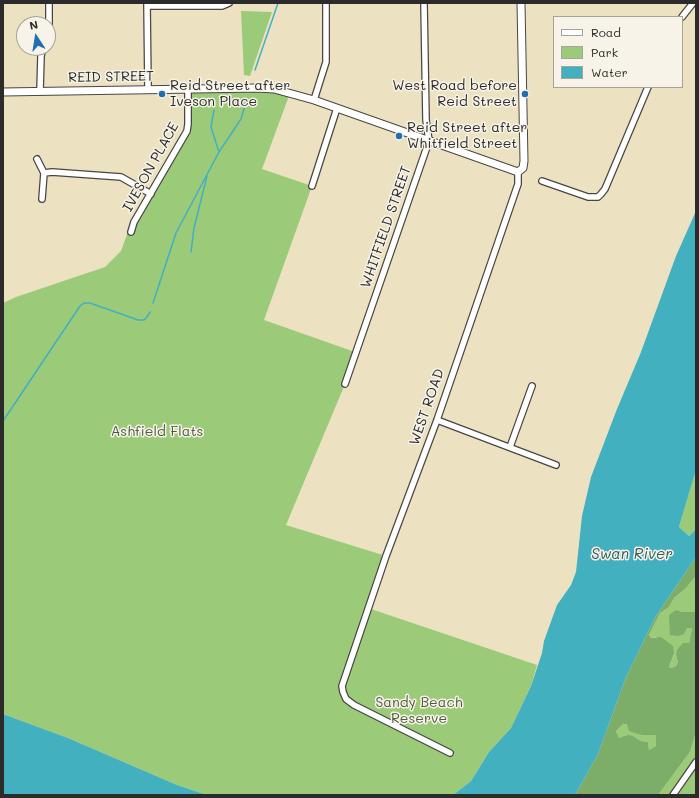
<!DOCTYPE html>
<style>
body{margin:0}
#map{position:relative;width:699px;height:798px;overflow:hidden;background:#ece2c2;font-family:Mali,sans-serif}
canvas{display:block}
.frame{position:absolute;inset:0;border:4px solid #2b2b2b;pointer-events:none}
.legend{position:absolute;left:553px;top:16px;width:130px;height:72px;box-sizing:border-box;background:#f7f3e8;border:1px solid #a5a39c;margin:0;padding:5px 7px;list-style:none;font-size:12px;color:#2b2b2b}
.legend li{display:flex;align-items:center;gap:8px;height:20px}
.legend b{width:20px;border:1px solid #a5a39c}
.north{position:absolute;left:16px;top:16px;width:40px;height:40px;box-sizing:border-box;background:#f7f3e8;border:1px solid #a5a39c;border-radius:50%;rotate:348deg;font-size:11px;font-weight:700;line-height:16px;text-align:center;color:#2b2b2b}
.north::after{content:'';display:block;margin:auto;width:14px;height:18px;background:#1f6fb2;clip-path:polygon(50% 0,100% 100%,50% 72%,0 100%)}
</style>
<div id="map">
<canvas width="699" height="798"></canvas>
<div class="frame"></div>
<ul class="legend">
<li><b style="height:5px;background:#fff"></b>Road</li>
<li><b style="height:11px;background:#9bca79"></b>Park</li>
<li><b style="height:11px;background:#43b0c0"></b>Water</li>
</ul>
<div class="north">N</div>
</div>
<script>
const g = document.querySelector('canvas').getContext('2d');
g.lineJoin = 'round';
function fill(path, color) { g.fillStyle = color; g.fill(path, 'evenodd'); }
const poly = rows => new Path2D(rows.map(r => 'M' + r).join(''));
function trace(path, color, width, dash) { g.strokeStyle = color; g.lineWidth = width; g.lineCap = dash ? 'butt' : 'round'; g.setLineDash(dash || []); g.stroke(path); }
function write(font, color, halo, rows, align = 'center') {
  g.font = font + ' Mali,sans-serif'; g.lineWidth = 3; g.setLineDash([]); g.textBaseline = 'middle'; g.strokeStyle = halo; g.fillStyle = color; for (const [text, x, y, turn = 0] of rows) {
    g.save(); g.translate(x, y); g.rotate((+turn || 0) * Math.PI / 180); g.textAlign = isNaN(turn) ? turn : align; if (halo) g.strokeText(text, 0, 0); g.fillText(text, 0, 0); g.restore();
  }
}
fill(poly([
 [241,11,272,12,250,76,244,75],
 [258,88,290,93,262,169,312,186,264,320,355,352,345,384,286,525,386,556,368,608,537,665,531,686,511,728,489,752,471,781,453,795,207,795,177,785,68,738,3,714,3,303,16,297,105,267,121,251,132,221,185,132,186,89],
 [696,470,696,529,689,536,679,527],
 [696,576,696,612,683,612,676,610,687,628,692,628,690,638,689,644,676,655,678,662,676,666,671,668,669,667,674,655,656,637,651,638,649,635,660,613,669,607,674,598,685,589],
 [623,724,627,724,642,735,657,735,656,746,649,750,648,742,641,741,633,736,619,738,616,731],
 [696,732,696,759,670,795,658,795,690,752],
 [696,769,696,795,678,795]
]), '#9bca79');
fill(poly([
 [696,557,696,576,685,589,674,598,669,607,660,613,649,635,651,638,661,637,673,646,674,654,669,667,671,668,676,666,678,662,676,655,677,650,683,643,689,643,692,628,687,628,684,634,678,636,670,635,669,615,676,610,683,612,696,612,696,732,690,752,658,795,575,795,598,754,626,677,656,616],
 [623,724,627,724,629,731,635,733,642,735,656,735,656,746,649,750,648,742,641,741,633,736,628,735,619,738,616,731]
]), '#7cae69');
fill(poly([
 [696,211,696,470,679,527,689,536,696,529,696,557,656,616,626,677,598,754,575,795,453,795,471,781,489,752,511,728,531,686,542,653,544,641,557,605,571,585,576,572,582,516,591,477,617,409,641,352,676,256],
 [3,714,68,738,177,785,207,795,3,795]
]), '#43b0c0');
trace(poly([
 [255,70,278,3],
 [214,110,211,127,219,152],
 [191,252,194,228,207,176],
 [153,303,176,233,219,152,241,119,246,102],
 [3,421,80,306,84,303,90,303,138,320,144,320,147,317,150,312]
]), '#43b0c0', 1.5);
const minor = poly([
 [147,3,148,89],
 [147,6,222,6,229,3],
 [682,17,693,3],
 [48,33,49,28,49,3],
 [40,91,41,56,43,48],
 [314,100,326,62,326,3],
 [37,159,44,173,52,172,121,177,151,194],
 [542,181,588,197,598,197,601,194,605,189,648,87],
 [312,186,337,108],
 [42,199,44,173],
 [131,232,134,222,187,131,188,124,188,88],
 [345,384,429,141,426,120,424,3],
 [437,420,556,465],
 [510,447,532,386],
 [450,753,354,705,346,699,343,692,342,686,386,556,437,420,518,184,518,172],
 [673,795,696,762]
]);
const tertiary = poly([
 [3,92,258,88,274,89,314,100,518,172,523,168,524,161,521,3]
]);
trace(minor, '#484642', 8);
trace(tertiary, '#484642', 9);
trace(minor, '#fff', 5.5);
trace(tertiary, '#fff', 7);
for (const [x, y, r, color] of [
 [162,94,4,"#1f6fb2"],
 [525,94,4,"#1f6fb2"],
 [399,136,4,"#1f6fb2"]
]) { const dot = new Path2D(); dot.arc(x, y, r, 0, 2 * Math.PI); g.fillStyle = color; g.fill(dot); trace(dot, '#f7f3e8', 1.5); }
write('14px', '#2b2b2b', '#f7f3e8', [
 ["REID STREET",111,77,-1],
 ["IVESON PLACE",151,167,-61],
 ["WHITFIELD STREET",386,227,-71],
 ["WEST ROAD",427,407,-71]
]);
write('14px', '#2b2b2b', '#f7f3e8', [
 ["Reid Street after",170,86],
 ["Iveson Place",170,102],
 ["West Road before",517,86,"right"],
 ["Reid Street",517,102,"right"],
 ["Reid Street after",407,128],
 ["Whitfield Street",407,144]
], 'left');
write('14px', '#4d5b42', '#f7f3e8', [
 ["Ashfield Flats",157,432],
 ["Sandy Beach",419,703],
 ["Reserve",419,719]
]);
write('italic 15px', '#335a5f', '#f7f3e8', [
 ["Swan River",632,554]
]);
</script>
